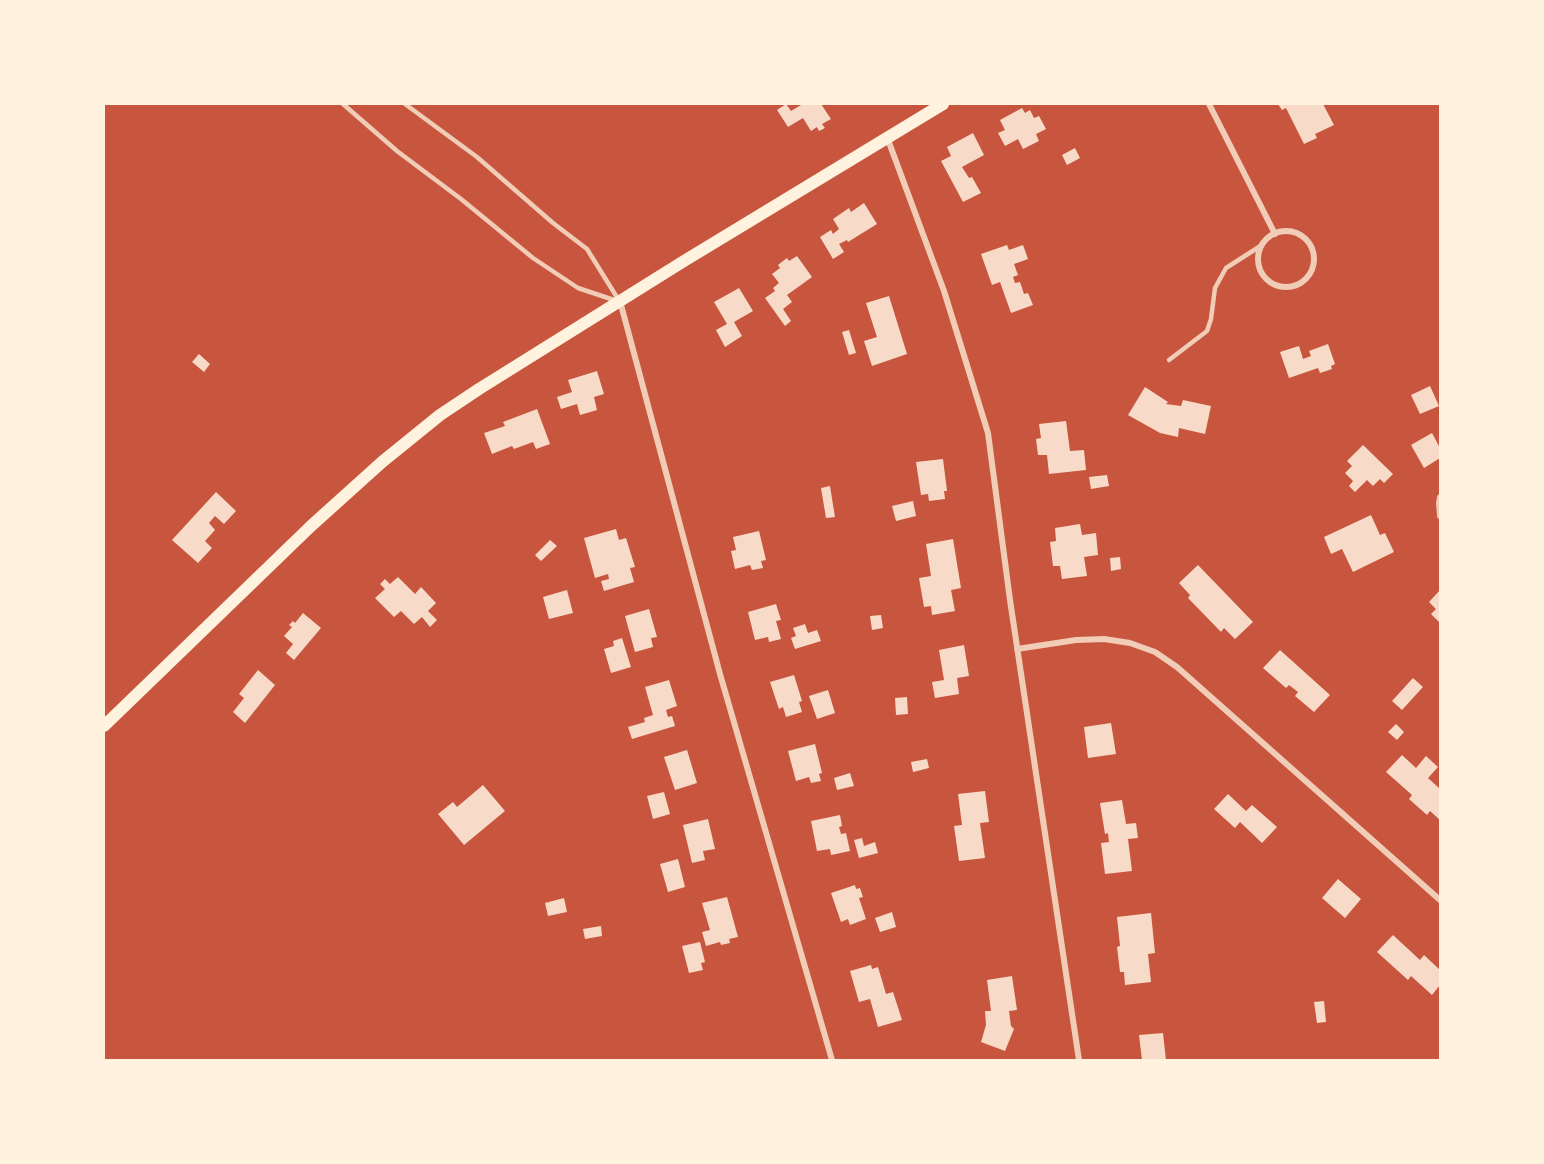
<!DOCTYPE html>
<style>
body{margin:0}
#map{position:relative;width:1544px;height:1164px;overflow:hidden;background:#c8553d;font-family:Montserrat,sans-serif}
canvas{display:block}
.frame{position:absolute;inset:0;border:105px solid #fff3e0;pointer-events:none}
</style>
<div id="map">
<canvas width="1544" height="1164"></canvas>
<div class="frame"></div>
</div>
<script>
const g = document.querySelector('canvas').getContext('2d');
g.lineJoin = 'round';
function fill(path, color) { g.fillStyle = color; g.fill(path, 'evenodd'); }
const poly = rows => new Path2D(rows.map(r => 'M' + r).join(''));
function trace(path, color, width, dash) { g.strokeStyle = color; g.lineWidth = width; g.lineCap = dash ? 'butt' : 'round'; g.setLineDash(dash || []); g.stroke(path); }
fill(poly([
 [786,104,791,111,801,105,800,104,821,104,831,119,822,124,825,128,819,131,817,127,811,131,803,118,788,127,777,110],
 [1278,104,1323,104,1334,125,1315,134,1317,138,1304,144,1286,108,1282,110],
 [1022,108,1025,113,1030,110,1034,118,1039,116,1046,129,1036,134,1039,141,1023,149,1018,139,1005,146,998,133,1005,130,1000,120],
 [973,133,984,155,962,167,969,178,972,177,981,193,963,202,941,161,951,156,947,147],
 [1075,148,1080,158,1067,165,1062,155],
 [864,203,877,224,848,242,847,240,839,244,844,252,833,259,820,237,831,230,833,234,839,229,833,219,849,208,851,212],
 [1007,245,1009,250,1023,245,1028,259,1014,264,1018,275,1013,277,1015,283,1020,282,1024,294,1028,293,1033,305,1011,313,1000,282,992,285,981,254],
 [797,256,812,277,787,295,792,302,783,309,791,321,785,326,765,298,775,291,773,288,779,283,772,274,780,268,778,265,787,258,789,261],
 [739,288,753,311,734,322,742,336,725,347,716,330,727,324,714,302],
 [889,296,907,354,872,366,864,341,877,337,866,303],
 [849,330,856,353,849,355,842,332],
 [1328,344,1335,364,1331,366,1332,369,1320,373,1318,368,1289,378,1280,352,1299,346,1303,359,1311,356,1309,351],
 [199,354,210,364,204,372,192,362],
 [597,371,604,394,594,397,597,410,580,415,577,404,561,409,557,397,572,392,568,380],
 [1430,386,1439,406,1420,414,1411,395],
 [1145,387,1168,402,1166,404,1181,406,1183,400,1211,406,1205,434,1179,428,1178,437,1160,433,1128,415],
 [537,409,550,444,536,449,533,442,514,449,512,446,492,454,484,433,505,426,503,422],
 [1066,421,1070,451,1084,450,1086,470,1049,474,1047,455,1038,455,1036,439,1041,438,1039,424],
 [1432,433,1440,448,1440,458,1424,468,1411,445],
 [1363,445,1393,474,1384,483,1380,479,1373,486,1367,480,1355,492,1349,486,1353,481,1345,473,1352,466,1347,461],
 [943,459,947,491,944,491,945,499,929,501,928,494,921,495,916,462],
 [1107,475,1109,486,1091,489,1089,477],
 [830,486,835,517,826,518,821,488],
 [216,492,236,511,224,524,215,516,209,523,215,530,205,541,212,548,198,563,172,540],
 [913,501,916,516,896,521,892,506],
 [1371,515,1380,535,1385,533,1394,552,1353,572,1342,549,1331,554,1324,537],
 [1080,524,1082,535,1096,533,1098,555,1084,557,1087,576,1062,579,1060,566,1053,566,1050,542,1056,541,1055,528],
 [616,529,619,540,626,538,635,567,630,568,634,582,604,591,601,581,609,579,608,574,595,578,584,538],
 [759,531,766,560,761,561,763,568,752,570,750,565,735,569,731,551,736,550,733,537],
 [953,539,961,588,951,590,955,611,932,615,931,606,924,607,919,578,931,576,926,544],
 [550,540,557,546,541,561,535,555],
 [1120,557,1121,569,1111,571,1110,558],
 [1198,565,1253,622,1235,639,1224,628,1221,632,1188,598,1190,595,1179,583],
 [398,577,415,594,421,587,436,603,428,611,437,620,430,627,422,617,414,624,401,611,394,617,375,598,385,589,380,584,385,579,390,584],
 [567,590,573,613,549,619,543,597],
 [1440,590,1440,620,1439,622,1431,614,1436,609,1429,602],
 [776,604,781,620,776,621,781,639,769,642,768,637,755,640,748,612],
 [649,609,657,637,651,638,653,647,635,652,625,616],
 [303,613,321,628,294,660,286,653,293,644,284,636,292,627,289,625,293,621,295,623],
 [881,615,883,628,872,630,870,616],
 [805,624,808,633,817,630,821,641,795,649,791,638,796,636,793,628],
 [622,638,631,667,611,673,604,649,614,646,613,641],
 [964,645,969,676,957,678,959,694,935,698,932,682,944,680,939,650],
 [1280,650,1330,695,1314,712,1295,696,1298,692,1289,685,1286,688,1263,668],
 [258,670,275,685,245,723,233,712,244,698,239,694],
 [794,675,802,701,799,702,802,712,786,717,783,707,779,709,770,682],
 [1413,678,1423,687,1402,710,1392,701],
 [669,680,677,706,666,710,668,717,672,716,675,726,632,739,628,727,645,722,644,718,653,715,645,687],
 [828,690,835,713,817,719,809,696],
 [907,697,908,714,896,715,895,698],
 [1111,723,1116,754,1088,758,1084,727],
 [1396,724,1404,732,1397,740,1388,732],
 [815,744,822,773,819,774,821,781,811,783,809,777,796,781,788,751],
 [687,750,697,783,675,790,664,757],
 [1402,755,1416,768,1426,756,1438,767,1428,778,1440,789,1440,820,1430,811,1427,815,1409,799,1412,795,1386,772],
 [927,759,929,768,913,772,911,762],
 [850,773,854,786,837,790,834,778],
 [483,785,505,811,464,845,438,814,453,802,457,807],
 [985,791,989,822,980,823,985,858,959,861,954,826,962,825,958,794],
 [664,792,670,814,653,819,647,796],
 [1228,794,1246,811,1252,805,1277,827,1262,843,1240,822,1235,828,1214,809],
 [1122,800,1126,824,1136,823,1138,838,1128,839,1132,871,1105,874,1101,843,1109,842,1108,833,1105,834,1100,803],
 [840,815,842,826,839,827,841,834,846,833,850,851,831,855,830,849,817,851,811,821],
 [708,819,715,849,703,851,705,860,692,863,683,825],
 [862,838,864,846,875,842,878,853,859,858,854,840],
 [678,859,685,887,668,892,660,864],
 [1338,879,1361,899,1345,918,1322,898],
 [855,885,856,889,860,888,863,897,859,898,866,919,850,925,848,919,841,922,831,893],
 [727,897,738,937,729,939,730,943,721,945,720,942,706,946,702,932,710,930,702,903],
 [564,898,567,912,548,916,545,903],
 [892,912,896,927,880,932,875,918],
 [1151,913,1155,953,1148,954,1151,982,1125,985,1124,972,1120,972,1117,947,1120,946,1117,917],
 [601,926,602,936,585,939,583,929],
 [1393,935,1420,960,1424,955,1440,970,1440,985,1432,995,1411,976,1408,980,1377,952],
 [700,942,705,962,701,963,703,970,689,973,682,946],
 [871,965,872,969,878,967,886,994,893,992,902,1020,878,1027,870,999,859,1002,850,971],
 [1012,976,1017,1010,1009,1011,1011,1026,1014,1029,1005,1051,981,1042,986,1025,985,1011,991,1011,987,980],
 [1324,1001,1326,1022,1317,1023,1314,1002],
 [1163,1033,1166,1060,1142,1060,1139,1035]
]), '#f7dbc8');
trace(poly([
 [343,104,397,151,461,199,533,258,578,288,617,301],
 [405,104,477,157,553,223,587,249,618,299],
 [1169,360,1207,331,1211,319,1215,288,1226,268,1262,245]
]), '#f1ccb7', 4.5);
trace(poly([
 [1209,104,1275,234],
 [887,137,944,291,988,433,1010,600,1079,1060],
 '1258 259a28 28 0 1 1 56 0a28 28 0 1 1-56 0Z',
 [620,301,720,674,832,1060],
 [1440,497,1439,503,1440,516],
 [1017,649,1076,640,1104,639,1130,643,1155,652,1177,667,1440,900]
]), '#f1ccb7', 6);
trace(poly([
 [104,726,311,526,382,462,440,415,479,389,684,261,943,104]
]), '#fff3e0', 12);
</script>
